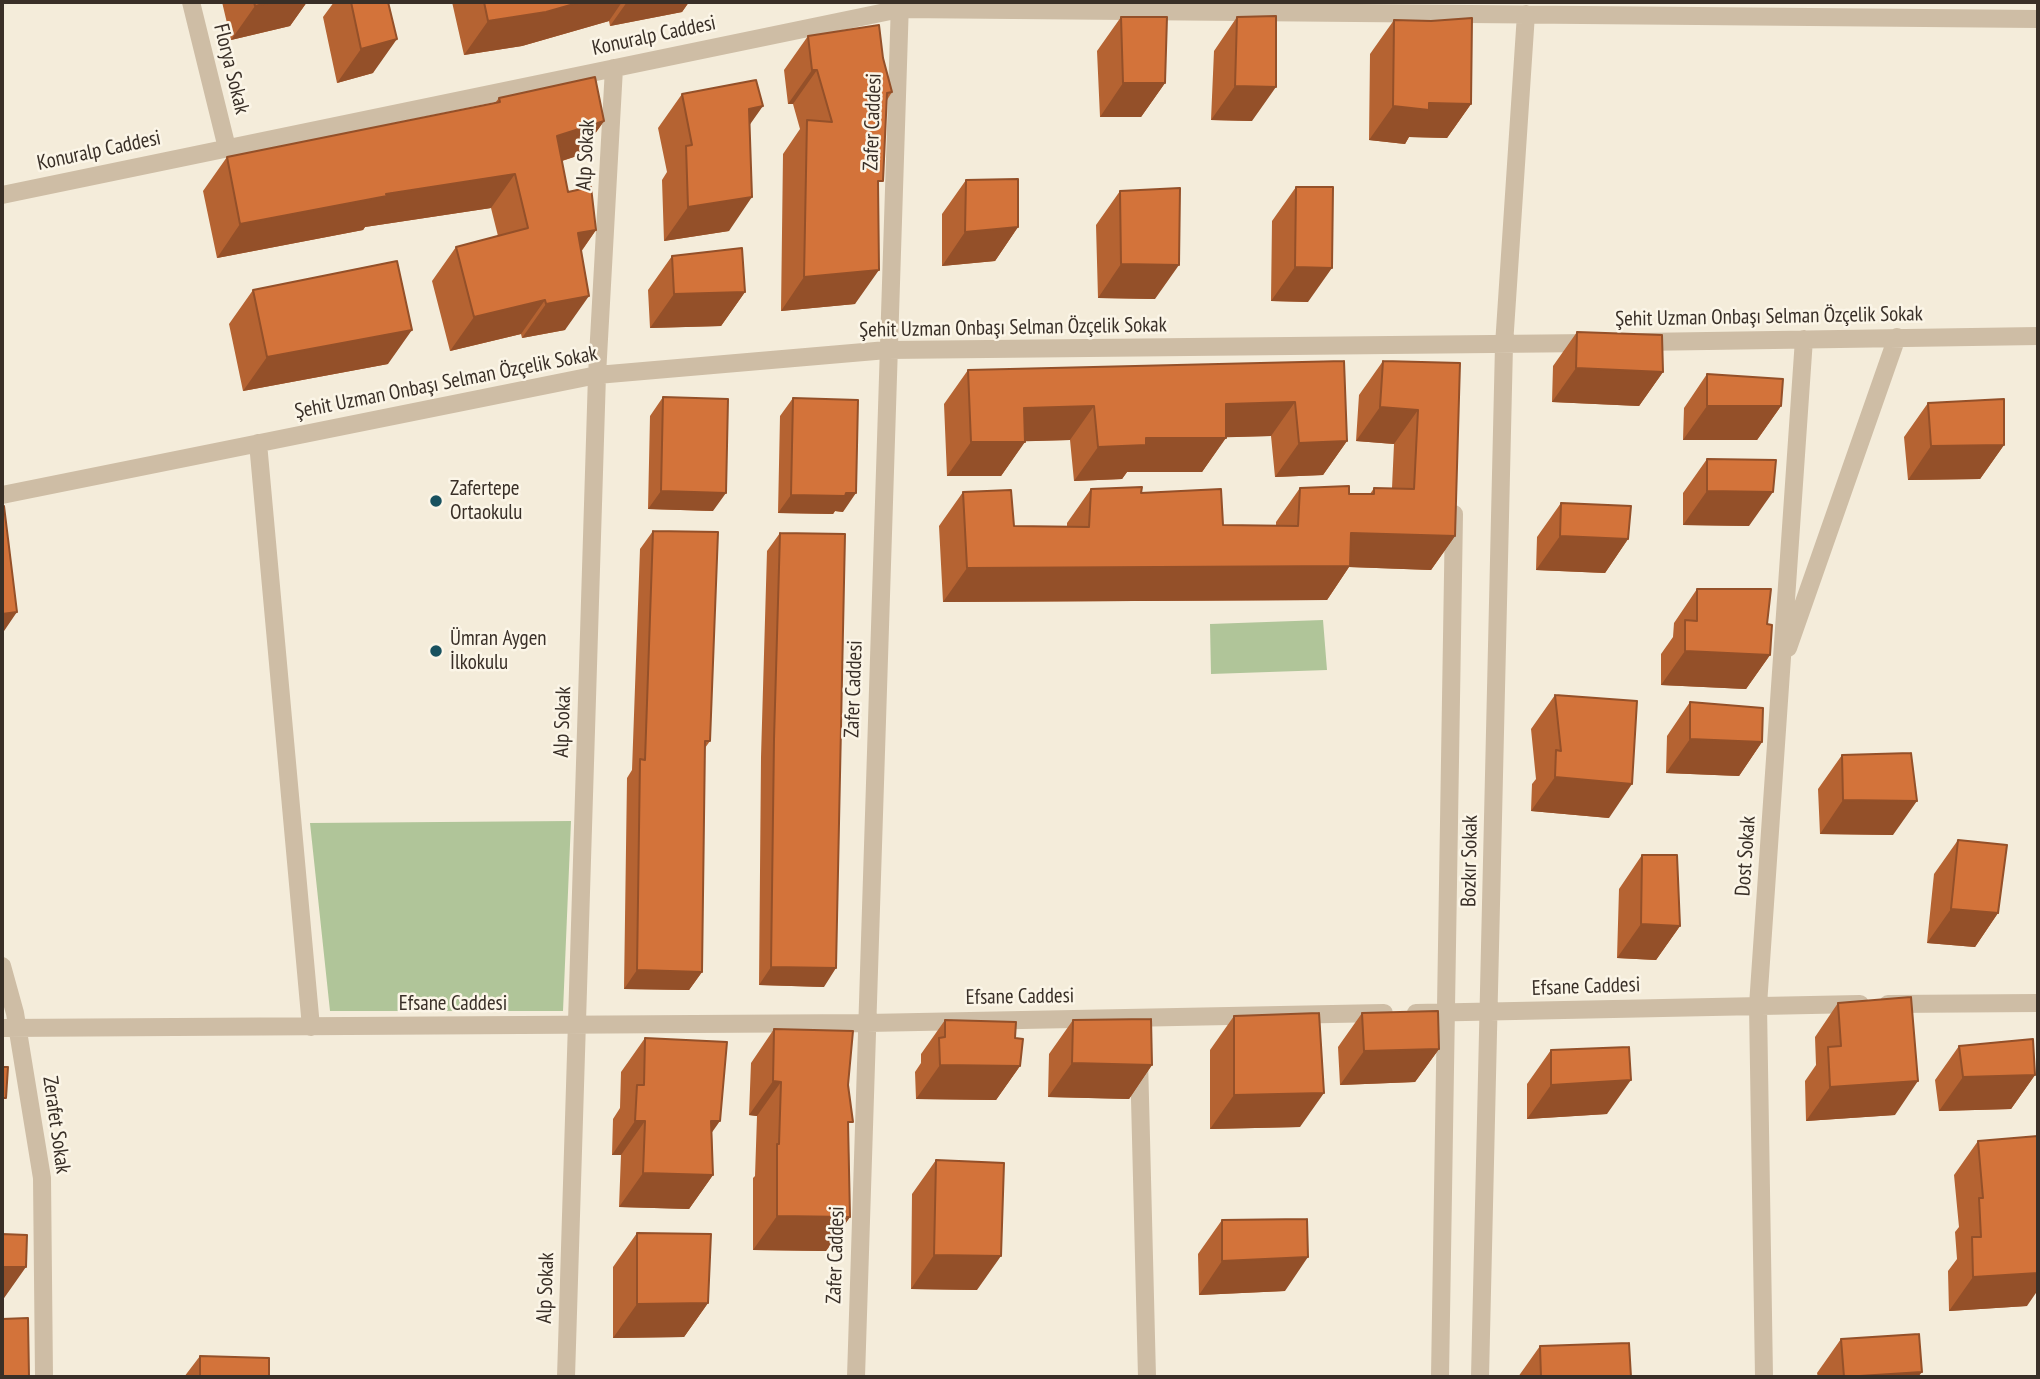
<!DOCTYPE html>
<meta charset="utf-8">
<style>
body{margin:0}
#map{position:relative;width:2040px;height:1379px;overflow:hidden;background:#f4ecda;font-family:"PT Sans Narrow",sans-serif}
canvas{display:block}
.frame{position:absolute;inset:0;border:4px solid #392f27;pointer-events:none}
</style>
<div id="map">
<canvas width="2040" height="1379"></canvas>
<div class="frame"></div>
</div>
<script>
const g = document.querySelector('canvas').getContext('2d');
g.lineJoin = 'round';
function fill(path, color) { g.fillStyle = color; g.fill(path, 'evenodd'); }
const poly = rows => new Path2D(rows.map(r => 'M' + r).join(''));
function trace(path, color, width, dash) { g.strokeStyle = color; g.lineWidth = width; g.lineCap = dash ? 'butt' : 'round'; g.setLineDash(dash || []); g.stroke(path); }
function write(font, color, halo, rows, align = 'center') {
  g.font = font + ' "PT Sans Narrow",sans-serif'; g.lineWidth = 5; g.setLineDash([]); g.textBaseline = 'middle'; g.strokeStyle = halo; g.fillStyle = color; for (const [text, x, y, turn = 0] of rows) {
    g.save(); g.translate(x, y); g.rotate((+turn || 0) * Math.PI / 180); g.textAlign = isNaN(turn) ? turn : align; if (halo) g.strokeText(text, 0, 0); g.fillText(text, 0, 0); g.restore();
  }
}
fill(poly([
 [1323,620,1327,670,1211,674,1210,624],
 [571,821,563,1011,330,1011,310,823]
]), '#b0c599');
trace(poly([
 [191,2,227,148],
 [2,195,900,9,2038,19],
 [1641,342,2038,336],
 [258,443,311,1027],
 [2,495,597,375,887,350,1592,343],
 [1788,648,1897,337],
 [2,966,15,1013,42,1178,44,1377],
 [1888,1004,2038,1003],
 [1416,1013,1860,1004],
 [2,1028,867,1023,1384,1013],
 [1139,1059,1147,1377],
 [566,1377,597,375,614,68],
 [856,1377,900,2],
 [1440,1377,1454,514],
 [1480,1377,1504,345,1526,14],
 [1764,1377,1758,1005,1804,339]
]), '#cebda5', 18);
fill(poly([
 [222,2,307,2,290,26,231,40],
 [334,2,388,2,373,73,337,83,323,17],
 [452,2,689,2,682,12,610,26,609,21,522,46,464,55],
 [1121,17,1165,83,1141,117,1100,117,1097,51],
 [1237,17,1252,121,1211,120,1214,51],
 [1394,20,1471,104,1447,138,1409,137,1405,144,1369,140,1370,54],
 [808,36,883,58,892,92,887,100,878,189,855,304,781,311,783,154,800,129,793,104,788,104,784,70],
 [682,94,749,126,729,231,664,241,662,180,667,172,658,128],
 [499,98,604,121,580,155,562,161,568,192,596,230,581,252,565,330,522,338,521,334,450,351,432,281,456,247,498,236,491,208,365,227,363,230,217,258,203,191,227,157,495,103],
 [966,180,1018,227,995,261,942,266,942,214],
 [1296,187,1308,302,1271,301,1272,221],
 [1120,191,1155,299,1098,298,1096,225],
 [672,256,745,292,721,326,650,328,648,290],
 [253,290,388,364,243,391,229,324],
 [1577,332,1663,372,1639,406,1552,402,1553,366],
 [1344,361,1347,441,1323,475,1275,477,1271,436,1226,437,1202,472,1127,472,1122,479,1074,481,1070,440,1025,441,1001,476,947,476,944,404,968,370],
 [1383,361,1460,363,1455,536,1431,570,1349,567,1327,600,943,602,939,526,963,492,1014,526,1067,527,1067,523,1091,489,1141,493,1223,525,1276,525,1276,522,1300,488,1349,494,1370,494,1374,488,1392,488,1394,444,1356,441,1359,395],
 [1707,374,1781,406,1757,440,1683,440,1684,408],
 [663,397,713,511,648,509,650,416],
 [793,398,843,512,835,511,833,514,778,513,780,416],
 [1928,403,2004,445,1980,479,1908,480,1904,437],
 [1707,459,1749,526,1683,525,1683,493],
 [1561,503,1628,539,1605,573,1536,570,1537,537],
 [653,531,710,741,705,748,702,972,689,990,624,989,627,778,632,770,640,549],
 [780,533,824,987,759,985,761,757,767,551],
 [1697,589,1767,624,1770,655,1746,689,1661,685,1661,654,1673,637,1674,623],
 [1555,695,1609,818,1531,811,1532,784,1536,779,1531,729],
 [1690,702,1762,742,1739,776,1666,773,1667,736],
 [1842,755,1893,835,1820,834,1818,789],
 [1958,840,1998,913,1975,947,1927,943,1934,874],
 [1642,855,1680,926,1656,960,1617,958,1619,889],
 [1838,1003,1895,1115,1806,1121,1805,1081,1816,1065,1815,1037],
 [1362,1013,1439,1049,1415,1082,1340,1085,1338,1047],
 [1234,1016,1300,1127,1210,1129,1210,1050],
 [945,1020,1015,1038,1020,1066,996,1100,916,1099,915,1072,921,1063,921,1054],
 [1073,1020,1152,1065,1129,1099,1048,1097,1049,1054],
 [774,1029,848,1085,850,1217,826,1251,753,1250,753,1178,755,1176,757,1116,749,1115,751,1063],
 [645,1038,712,1132,713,1175,689,1209,619,1207,621,1155,612,1155,613,1119,620,1108,621,1072],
 [1959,1046,2035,1075,2011,1109,1939,1111,1935,1080],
 [1551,1050,1607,1114,1527,1119,1527,1084],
 [1978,1141,2027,1306,1949,1311,1948,1271,1957,1259,1955,1232,1959,1227,1954,1175],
 [936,1160,977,1290,911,1289,912,1194],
 [1222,1220,1285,1291,1199,1295,1198,1254],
 [637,1233,708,1303,684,1337,613,1338,613,1267],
 [1841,1339,1918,1377,1818,1377,1817,1373],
 [1540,1346,1631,1377,1518,1377],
 [200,1356,269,1377,184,1377]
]), '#b56332');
fill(poly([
 [272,2,307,2,290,26,231,40,255,6],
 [581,2,622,2,609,21,522,46,464,55,488,21],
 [627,2,689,2,682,12,610,26],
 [397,39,373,73,337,83,361,49],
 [812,70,817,70,793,104,788,104],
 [1123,83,1165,83,1141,117,1100,117],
 [1235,86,1276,87,1252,121,1211,120],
 [1429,103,1471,104,1447,138,1409,137,1405,144,1369,140,1393,106],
 [763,106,739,140,749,109],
 [604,121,580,155,533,170,557,136],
 [515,174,491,208,365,227,363,230,217,258,240,224,386,194],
 [752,197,729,231,664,241,688,207],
 [1018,227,995,261,942,266,965,232],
 [596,230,572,264,578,233],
 [1121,264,1179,265,1155,299,1098,298],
 [1295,267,1332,268,1308,302,1271,301],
 [879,270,855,304,781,311,804,277],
 [745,292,721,326,650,328,674,294],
 [589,296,565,330,522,338,546,304],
 [545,300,521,334,450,351,474,317],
 [412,330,388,364,243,391,267,357],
 [1576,368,1663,372,1639,406,1552,402],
 [1295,402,1271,436,1202,438,1226,404],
 [1094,406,1070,440,1001,442,1024,408],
 [1707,406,1781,406,1757,440,1683,440],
 [1380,407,1418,410,1394,444,1356,441],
 [1146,438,1226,438,1202,472,1127,472,1122,479,1074,481,1098,447],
 [1347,441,1323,475,1275,477,1299,443],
 [971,442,1025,442,1001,476,947,476],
 [2004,445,1980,479,1908,480,1931,446],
 [661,491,726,493,713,511,648,509],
 [1707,491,1773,492,1749,526,1683,525],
 [846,493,856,493,843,512,835,511,833,514,778,513,791,495],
 [1351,533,1455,536,1431,570,1349,567,1327,600,943,602,967,568],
 [1560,536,1628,539,1605,573,1536,570],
 [17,612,2,634,2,614],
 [1685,651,1770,655,1746,689,1661,685],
 [1690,739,1762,742,1739,776,1666,773],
 [1555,777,1632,784,1609,818,1531,811],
 [1843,800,1917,801,1893,835,1820,834],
 [1951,909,1998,913,1975,947,1927,943],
 [1641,924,1680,926,1656,960,1617,958],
 [771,967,836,968,824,987,759,985],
 [637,970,702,972,689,990,624,989],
 [1439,1049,1415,1082,1340,1085,1364,1051],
 [1072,1063,1152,1065,1129,1099,1048,1097],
 [940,1065,1020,1066,996,1100,916,1099],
 [2035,1075,2011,1109,1939,1111,1963,1077],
 [1631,1080,1607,1114,1527,1119,1551,1085],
 [773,1081,781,1082,757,1116,749,1115],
 [1918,1081,1895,1115,1806,1121,1830,1087],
 [1324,1093,1300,1127,1210,1129,1234,1095],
 [635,1121,645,1121,621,1155,612,1155],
 [711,1121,720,1121,696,1155],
 [643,1173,713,1175,689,1209,619,1207],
 [777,1216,850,1217,826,1251,753,1250],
 [934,1255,1001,1256,977,1290,911,1289],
 [1308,1257,1285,1291,1199,1295,1222,1261],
 [2,1267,26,1267,2,1301],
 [2038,1273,2038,1290,2027,1306,1949,1311,1973,1277],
 [708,1303,684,1337,613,1338,637,1304],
 [1922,1372,1918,1377,1844,1377]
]), '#945029');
const building = poly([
 [254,2,272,2,255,6,254,2],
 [351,2,388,2,397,39,361,49,351,2],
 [484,2,581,2,546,12,488,21,484,2],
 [1276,16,1276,87,1235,86,1237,17,1276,16],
 [1121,17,1167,17,1165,83,1123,83,1121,17],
 [1472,18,1471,104,1429,103,1429,110,1393,106,1394,20,1431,21,1472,18],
 [879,25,883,58,892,92,887,93,883,181,878,181,879,270,804,277,807,120,832,122,817,70,812,70,808,36,879,25],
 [595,77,604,121,557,136,568,192,591,187,596,230,578,233,589,296,546,304,545,300,474,317,456,247,528,228,515,174,386,194,387,196,240,224,227,157,500,102,499,98,595,77],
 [756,80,763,106,749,109,752,197,688,207,686,146,692,145,682,94,756,80],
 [1018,179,1018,227,965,232,966,180,1018,179],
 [1296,187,1333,187,1332,268,1295,267,1296,187],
 [1180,188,1179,265,1121,264,1120,191,1180,188],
 [742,248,745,292,674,294,672,256,742,248],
 [397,261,412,330,267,357,253,290,397,261],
 [1577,332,1662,335,1663,372,1576,368,1577,332],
 [1344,361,1347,441,1299,443,1295,402,1226,404,1226,438,1146,438,1146,445,1098,447,1094,406,1024,408,1025,442,971,442,968,370,1344,361],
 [1383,361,1460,363,1455,536,1351,533,1350,566,967,568,963,492,1011,490,1014,526,1089,527,1091,489,1142,487,1141,493,1221,489,1223,525,1298,526,1300,488,1349,486,1349,494,1374,494,1374,488,1414,489,1418,410,1380,407,1383,361],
 [1707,374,1783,379,1781,406,1707,406,1707,374],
 [663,397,728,399,726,493,661,491,663,397],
 [793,398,858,400,856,493,846,493,845,496,791,495,793,398],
 [2004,399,2004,445,1931,446,1928,403,2004,399],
 [1707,459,1776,460,1773,492,1707,491,1707,459],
 [1561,503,1631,506,1628,539,1560,536,1561,503],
 [2,506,4,506,17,612,2,614,2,506],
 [653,531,718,532,710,741,705,741,702,972,637,970,640,759,645,760,653,531],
 [780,533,845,534,836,968,771,967,774,739,780,533],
 [1697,589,1771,589,1767,624,1772,625,1770,655,1685,651,1685,620,1697,621,1697,589],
 [1555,695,1637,701,1632,784,1555,777,1556,750,1561,751,1555,695],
 [1690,702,1763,708,1762,742,1690,739,1690,702],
 [1911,753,1917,801,1843,800,1842,755,1911,753],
 [1958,840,2007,845,1998,913,1951,909,1958,840],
 [1642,855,1677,855,1680,926,1641,924,1642,855],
 [1911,997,1918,1081,1830,1087,1828,1047,1841,1046,1838,1003,1911,997],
 [1438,1011,1439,1049,1364,1051,1362,1013,1438,1011],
 [1319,1013,1324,1093,1234,1095,1234,1016,1319,1013],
 [1151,1019,1152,1065,1072,1063,1073,1020,1151,1019],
 [945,1020,1016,1022,1015,1038,1023,1039,1020,1066,940,1065,939,1038,945,1037,945,1020],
 [774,1029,853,1031,848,1085,853,1122,848,1122,850,1217,777,1216,777,1144,779,1144,781,1082,773,1081,774,1029],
 [645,1038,727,1042,720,1121,711,1121,713,1175,643,1173,645,1121,635,1121,637,1085,644,1085,645,1038],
 [2033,1039,2035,1075,1963,1077,1959,1046,2033,1039],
 [1629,1047,1631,1080,1551,1085,1551,1050,1629,1047],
 [2,1067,8,1067,6,1098,2,1098,2,1067],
 [2038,1136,2038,1273,1973,1277,1972,1237,1981,1237,1979,1198,1983,1198,1978,1141,2038,1136],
 [936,1160,1004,1163,1001,1256,934,1255,936,1160],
 [1307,1219,1308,1257,1222,1261,1222,1220,1307,1219],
 [637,1233,711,1234,708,1303,637,1304,637,1233],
 [2,1234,27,1235,26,1267,2,1267,2,1234],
 [28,1318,29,1377,2,1377,2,1319,28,1318],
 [1919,1334,1922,1372,1844,1377,1841,1339,1919,1334],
 [1629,1343,1631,1377,1541,1377,1540,1346,1629,1343],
 [200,1356,269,1358,269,1377,200,1377,200,1356]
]);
fill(building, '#d3733a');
trace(building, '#945029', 2);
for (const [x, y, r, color] of [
 [436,501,7,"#18515f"],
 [436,651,7,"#18515f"]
]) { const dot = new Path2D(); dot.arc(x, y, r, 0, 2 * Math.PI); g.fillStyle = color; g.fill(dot); trace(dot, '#fbf5e7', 2.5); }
write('21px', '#392f27', '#fbf5e7', [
 ["Konuralp Caddesi",654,36,-12],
 ["Florya Sokak",231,69,76],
 ["Zafer Caddesi",873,122,-88],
 ["Konuralp Caddesi",99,151,-12],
 ["Alp Sokak",586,155,-87],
 ["Şehit Uzman Onbaşı Selman Özçelik Sokak",1769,317,-1],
 ["Şehit Uzman Onbaşı Selman Özçelik Sokak",1013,328,-1],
 ["Şehit Uzman Onbaşı Selman Özçelik Sokak",446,383,-11],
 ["Zafer Caddesi",854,689,-88],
 ["Alp Sokak",563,722,-88],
 ["Dost Sokak",1746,856,-86],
 ["Bozkır Sokak",1470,861,-89],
 ["Efsane Caddesi",1586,987,-2],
 ["Efsane Caddesi",1020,997,-1],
 ["Efsane Caddesi",453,1004],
 ["Zerafet Sokak",56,1125,82],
 ["Zafer Caddesi",836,1255,-88],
 ["Alp Sokak",546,1288,-88]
]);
write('21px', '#392f27', '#fbf5e7', [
 ["Zafertepe",450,489],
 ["Ortaokulu",450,513],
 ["Ümran Aygen",450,639],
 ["İlkokulu",450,663]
], 'left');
</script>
